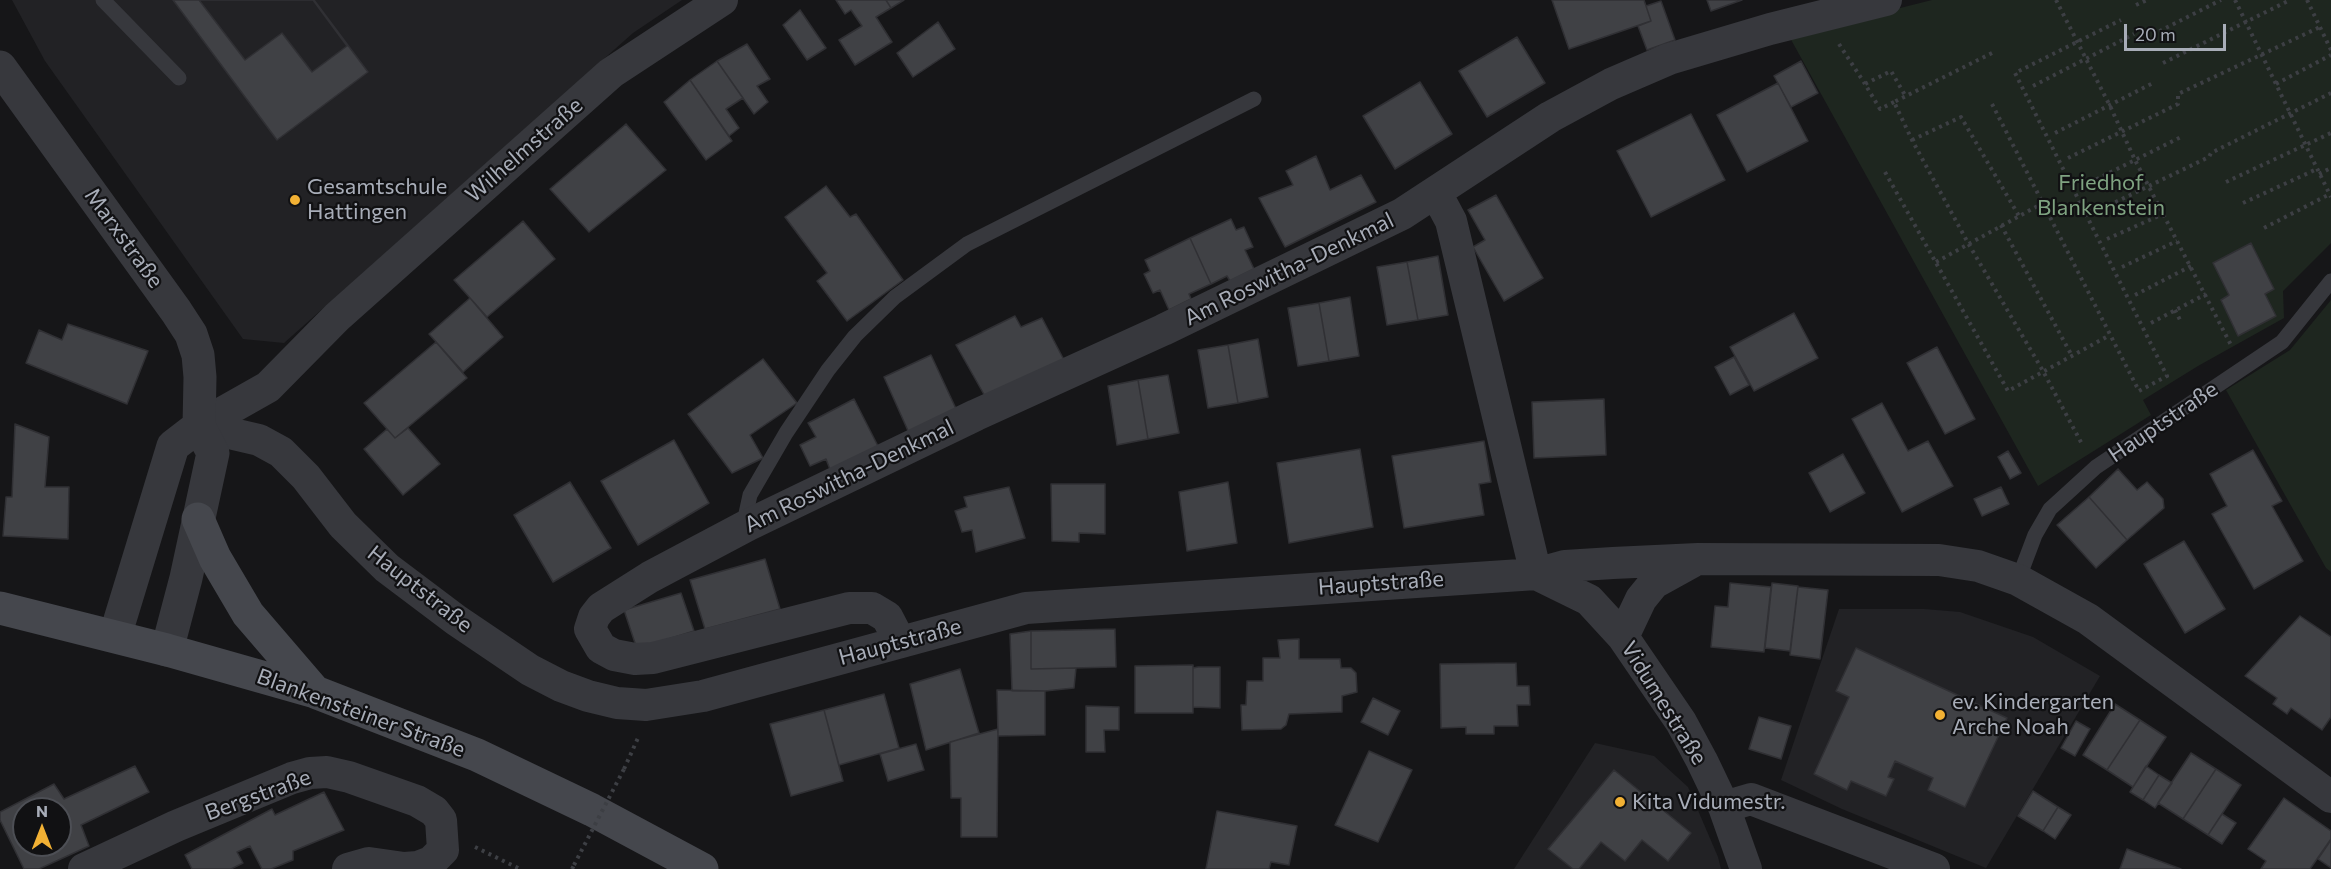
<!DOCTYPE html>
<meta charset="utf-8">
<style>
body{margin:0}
#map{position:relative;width:2331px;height:869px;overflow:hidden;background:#161618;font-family:Commissioner,sans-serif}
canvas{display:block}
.north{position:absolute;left:12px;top:797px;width:60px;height:60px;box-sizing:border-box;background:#111113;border:2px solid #4d4f55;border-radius:50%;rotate:0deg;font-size:16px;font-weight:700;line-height:24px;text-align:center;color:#a8adb8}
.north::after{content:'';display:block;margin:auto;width:21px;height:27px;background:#f2b134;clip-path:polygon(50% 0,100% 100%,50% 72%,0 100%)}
.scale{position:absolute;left:2124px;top:24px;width:102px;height:27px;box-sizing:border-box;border:3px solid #a8adb8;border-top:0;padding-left:8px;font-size:18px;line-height:21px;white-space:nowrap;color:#a8adb8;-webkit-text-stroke:4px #111113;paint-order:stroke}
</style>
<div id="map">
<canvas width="2331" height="869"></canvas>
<div class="north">N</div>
<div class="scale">20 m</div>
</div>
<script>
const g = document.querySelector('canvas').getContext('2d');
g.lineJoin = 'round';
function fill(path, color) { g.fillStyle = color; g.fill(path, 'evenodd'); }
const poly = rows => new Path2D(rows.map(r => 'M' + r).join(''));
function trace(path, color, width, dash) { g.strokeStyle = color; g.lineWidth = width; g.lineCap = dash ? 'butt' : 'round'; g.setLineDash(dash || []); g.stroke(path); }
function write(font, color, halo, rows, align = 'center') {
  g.font = font + ' Commissioner,sans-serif'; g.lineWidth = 4.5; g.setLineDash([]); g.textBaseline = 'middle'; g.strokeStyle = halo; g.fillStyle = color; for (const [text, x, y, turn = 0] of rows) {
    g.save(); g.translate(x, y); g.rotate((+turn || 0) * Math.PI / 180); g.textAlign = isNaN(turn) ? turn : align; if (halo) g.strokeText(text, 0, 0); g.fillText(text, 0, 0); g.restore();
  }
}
fill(poly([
 [12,0,682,0,633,33,284,343,243,339,45,61],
 [1839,609,1924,609,1960,612,2033,637,2100,676,1986,868,1842,809,1781,780],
 [1595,743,1654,756,1688,787,1718,857,1721,869,1514,869]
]), '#222225');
fill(poly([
 [1932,0,2331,0,2331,243,2283,291,2284,318,2198,366,2143,400,2151,415,2038,486,1789,36],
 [2331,300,2331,572,2326,568,2226,390,2290,350]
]), '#1e261f');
const building = poly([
 [173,0,314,0,368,72,277,140,173,0],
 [199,0,313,0,347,46,312,72,282,33,245,60,199,0],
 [836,0,886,0,891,8,876,17,892,42,855,65,839,40,862,26,851,10,845,14,836,0],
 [886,0,904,0,891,8,886,0],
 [1552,0,1644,0,1651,21,1569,49,1552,0],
 [1707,0,1742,0,1711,11,1707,0],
 [1661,1,1675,40,1647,50,1638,26,1651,21,1646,6,1661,1],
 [800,10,826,48,807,60,783,25,800,10],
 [938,22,955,49,913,77,897,53,938,22],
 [1517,37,1545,83,1487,117,1459,71,1517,37],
 [747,44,770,79,757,86,768,102,754,114,717,61,747,44],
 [717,61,743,98,726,109,739,128,729,136,690,80,717,61],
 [1801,61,1818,93,1791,107,1774,76,1801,61],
 [690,80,732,141,706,160,664,102,690,80],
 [1420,82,1452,134,1395,169,1363,116,1420,82],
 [1778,83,1808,141,1747,172,1717,115,1778,83],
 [1691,114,1725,180,1651,217,1617,151,1691,114],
 [626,124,666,170,589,232,550,189,626,124],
 [1316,156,1330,190,1361,175,1376,202,1285,247,1259,198,1293,185,1286,171,1316,156],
 [826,186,850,217,856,214,903,280,847,321,817,281,827,273,785,217,826,186],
 [1496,195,1543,278,1504,301,1473,247,1485,240,1468,210,1496,195],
 [1231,219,1236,230,1244,227,1253,247,1245,250,1254,269,1230,281,1227,276,1211,284,1190,238,1231,219],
 [523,221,555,259,487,317,454,280,523,221],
 [1190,238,1211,284,1189,294,1191,299,1169,310,1160,290,1153,293,1144,274,1150,271,1145,260,1190,238],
 [2251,243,2274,289,2265,294,2276,316,2238,336,2221,300,2229,295,2213,263,2251,243],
 [1438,256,1448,315,1418,320,1407,262,1438,256],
 [1407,262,1418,320,1387,325,1377,267,1407,262],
 [1350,297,1359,356,1329,361,1319,303,1350,297],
 [470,298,503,337,463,372,429,334,470,298],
 [1319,303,1329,361,1298,366,1288,308,1319,303],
 [1794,313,1818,358,1754,391,1730,347,1794,313],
 [1015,316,1021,327,1042,318,1064,360,986,398,956,345,1015,316],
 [68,324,148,351,127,404,26,363,39,330,62,340,68,324],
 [1258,339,1268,397,1238,403,1228,345,1258,339],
 [436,342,467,378,395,438,364,403,436,342],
 [1228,345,1238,403,1208,408,1198,350,1228,345],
 [1937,347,1975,419,1945,434,1907,363,1937,347],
 [931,355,958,413,909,433,884,377,931,355],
 [1734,357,1749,385,1730,395,1715,367,1734,357],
 [763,359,797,403,750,435,763,458,732,473,688,414,763,359],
 [1168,375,1179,433,1148,439,1138,380,1168,375],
 [1138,380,1148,439,1117,445,1108,386,1138,380],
 [854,399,880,450,831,472,826,459,810,466,800,445,816,437,808,423,854,399],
 [1604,399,1606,455,1534,458,1532,402,1604,399],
 [1882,403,1908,451,1928,441,1953,486,1902,512,1852,419,1882,403],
 [15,424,49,437,45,487,69,487,68,539,3,536,6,497,12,497,15,424],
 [408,428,440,464,403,495,364,449,387,429,395,438,408,428],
 [674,440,709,503,638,545,601,481,674,440],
 [1484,441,1491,482,1479,484,1484,515,1404,528,1392,456,1484,441],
 [1360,449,1373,527,1289,543,1277,463,1360,449],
 [2253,450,2282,501,2272,506,2303,561,2254,589,2212,514,2227,506,2210,474,2253,450],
 [2008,451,2021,473,2010,479,1998,457,2008,451],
 [1843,454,1865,493,1830,512,1809,473,1843,454],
 [2118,469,2137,490,2147,482,2163,499,2164,508,2127,540,2089,497,2118,469],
 [570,482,611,548,553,582,514,515,570,482],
 [1228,482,1237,543,1187,551,1179,492,1228,482],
 [1051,484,1105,484,1105,534,1079,533,1079,542,1052,541,1051,484],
 [1009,487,1025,538,976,552,972,530,962,532,955,511,967,507,964,497,1009,487],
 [2001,487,2009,504,1982,516,1974,499,2001,487],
 [2089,497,2127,540,2096,568,2057,525,2089,497],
 [2184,541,2225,609,2185,633,2144,564,2184,541],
 [765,559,780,609,705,629,690,580,765,559],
 [1730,583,1771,587,1764,652,1711,647,1715,606,1728,607,1730,583],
 [1772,583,1798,586,1790,651,1765,648,1772,583],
 [1798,587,1828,590,1820,659,1790,655,1798,587],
 [681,593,694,631,637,649,624,610,681,593],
 [2300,616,2331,637,2331,717,2322,730,2291,708,2287,714,2273,704,2277,698,2245,676,2300,616],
 [1115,629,1116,667,1031,669,1031,631,1115,629],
 [1031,631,1031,669,1076,668,1074,688,1045,691,1012,691,1010,634,1031,631],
 [1299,639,1299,659,1340,659,1341,668,1351,668,1356,673,1357,692,1342,696,1342,712,1289,714,1286,725,1281,729,1242,730,1241,705,1246,705,1247,681,1263,681,1263,658,1280,658,1278,640,1299,639],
 [1856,648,2007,718,1965,807,1928,790,1933,778,1895,761,1888,777,1894,779,1886,796,1851,781,1847,790,1814,774,1849,697,1836,691,1856,648],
 [1516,663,1517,686,1529,686,1530,705,1517,705,1518,726,1494,726,1494,734,1466,734,1466,727,1441,728,1440,664,1516,663],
 [1193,665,1193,713,1135,713,1135,666,1193,665],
 [1198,667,1220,667,1220,708,1193,707,1193,668,1198,667],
 [960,669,979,733,926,750,910,684,960,669],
 [997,690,1045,691,1045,735,998,736,997,690],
 [884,694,899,748,839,765,824,710,884,694],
 [1373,698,1400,711,1388,735,1361,722,1373,698],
 [2115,704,2140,720,2107,770,2083,755,2115,704],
 [1086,706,1119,707,1119,730,1104,730,1105,752,1086,752,1086,706],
 [824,710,843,781,791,796,770,724,824,710],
 [1759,717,1791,726,1781,759,1749,749,1759,717],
 [2140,720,2166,737,2133,787,2107,770,2140,720],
 [2076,721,2090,729,2075,756,2061,748,2076,721],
 [998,729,997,837,961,837,961,798,951,798,950,742,998,729],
 [916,744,924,770,888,781,880,754,916,744],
 [1369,751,1412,770,1378,842,1335,825,1369,751],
 [2191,753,2216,769,2183,819,2158,803,2191,753],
 [135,766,149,792,81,825,89,846,39,869,24,869,0,820,0,812,54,784,64,799,135,766],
 [24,809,60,809,60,845,24,845,24,809],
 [2146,766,2159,775,2143,800,2130,792,2146,766],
 [2216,769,2241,785,2208,835,2183,819,2216,769],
 [1614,770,1691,833,1668,861,1642,840,1625,861,1601,842,1579,869,1573,869,1548,849,1614,770],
 [2159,775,2172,783,2155,808,2143,800,2159,775],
 [2033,791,2058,807,2043,831,2018,816,2033,791],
 [324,792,344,830,293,851,293,860,271,869,262,869,250,846,237,852,243,863,231,869,192,869,185,855,272,809,275,815,324,792],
 [2284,798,2331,831,2331,839,2310,869,2261,869,2266,861,2248,849,2284,798],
 [2058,807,2071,815,2055,839,2043,831,2058,807],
 [1217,811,1297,826,1289,865,1271,862,1269,869,1206,869,1217,811],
 [2222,814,2236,823,2222,844,2208,835,2222,814],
 [2331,840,2331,868,2318,859,2331,840],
 [2127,849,2181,869,2120,869,2127,849]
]);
fill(building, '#404145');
trace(building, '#303034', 1.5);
trace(poly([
 [2056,0,2110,106,2135,160,2232,347],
 [2235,0,2331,197],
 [2307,0,2331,50],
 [2136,5,2147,0],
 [2146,38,2221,0],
 [1839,44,1865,84],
 [1992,53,1894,102,1912,140,1968,243,2043,371,2083,446],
 [2163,63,2290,0],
 [2276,84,2331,55],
 [2033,86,2134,34],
 [1894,102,1880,109,1865,84,1891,71,1906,97],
 [1992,104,2139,391,2167,376,2015,73,2121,20],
 [2055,133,2153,83],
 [1912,140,1961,117,2019,216],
 [2068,158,2178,104,2178,94,2320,27],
 [1885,172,2008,391,2110,335],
 [2319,174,2331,168],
 [2226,182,2331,133],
 [2083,186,2181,137],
 [2243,203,2317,169],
 [2095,212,2209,157,2211,153,2331,93],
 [2001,225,2072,356],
 [2264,228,2330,194],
 [2107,239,2163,214],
 [1936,262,2043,203],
 [2122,267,2177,241],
 [2135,295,2191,266],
 [2175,310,2181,322],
 [2151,323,2206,294],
 [624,769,638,738],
 [475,847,520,869],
 [572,869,574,865]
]), '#3d3f44', 4, [3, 4.5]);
trace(poly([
 [103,0,179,78],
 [748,525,745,518,750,495,786,433,828,370,855,336,895,297,967,244,1254,99],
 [2018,580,2035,535,2050,509,2096,467,2282,342,2331,281]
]), '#37383d', 15);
trace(poly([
 [1436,193,1451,221,1536,574],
 [199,426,259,440,281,452,306,477,343,525,387,568,456,620,530,670,561,686,588,696,617,703,646,705,703,696,1026,608,1536,574,1565,566,1613,563,1698,559,1939,560,1978,566,2018,580,2088,619,2331,797],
 [199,426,268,387,337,317,611,73,722,0],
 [1536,574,1589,600,1623,637,1681,722,1702,761,1724,807,1746,869],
 [1623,637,1641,599,1654,583,1692,562],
 [900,642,887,617,872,608,849,608,653,658,635,659,614,655,601,648,590,629,594,617,601,608,650,577,748,525,976,415,1163,330,1402,214,1550,117,1611,84,1669,59,1770,29,1886,0],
 [1724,807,1751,799,1934,869],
 [84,869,176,826,292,778,310,773,327,772,349,777,417,801,434,811,441,820,443,850,431,862,418,867,404,868,369,863,348,869]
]), '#37383d', 32);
trace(poly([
 [0,67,176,311,191,334,198,355,200,377,199,426,213,453,186,578,167,650],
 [115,636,173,446,199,426]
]), '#37383d', 33);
trace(poly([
 [198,519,215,558,248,614,315,692],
 [0,608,167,650,315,692,477,755,592,810,702,869]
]), '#45474d', 33);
trace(poly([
 [574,865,624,769]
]), '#3d3f44', 4, [3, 4.5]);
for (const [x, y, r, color] of [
 [295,200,6,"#f2b134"],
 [1940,715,6,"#f2b134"],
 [1620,802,6,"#f2b134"]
]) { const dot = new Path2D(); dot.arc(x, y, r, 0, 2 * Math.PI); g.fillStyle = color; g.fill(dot); trace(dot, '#111113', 2); }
write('22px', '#a8adb8', '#111113', [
 ["Wilhelmstraße",524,150,-41],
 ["Marxstraße",124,238,54],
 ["Am Roswitha-Denkmal",1289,269,-26],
 ["Hauptstraße",2163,422,-34],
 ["Am Roswitha-Denkmal",849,476,-26],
 ["Hauptstraße",1381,583,-4],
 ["Hauptstraße",420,589,38],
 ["Hauptstraße",900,642,-15],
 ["Vidumestraße",1664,703,58],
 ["Blankensteiner Straße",361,713,20],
 ["Bergstraße",258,795,-20]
]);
write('22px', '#7fa381', '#111113', [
 ["Friedhof",2101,183],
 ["Blankenstein",2101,208]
]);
write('22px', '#a8adb8', '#111113', [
 ["Gesamtschule",307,187],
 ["Hattingen",307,212],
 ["ev. Kindergarten",1952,702],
 ["Arche Noah",1952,727],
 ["Kita Vidumestr.",1632,802]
], 'left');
</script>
